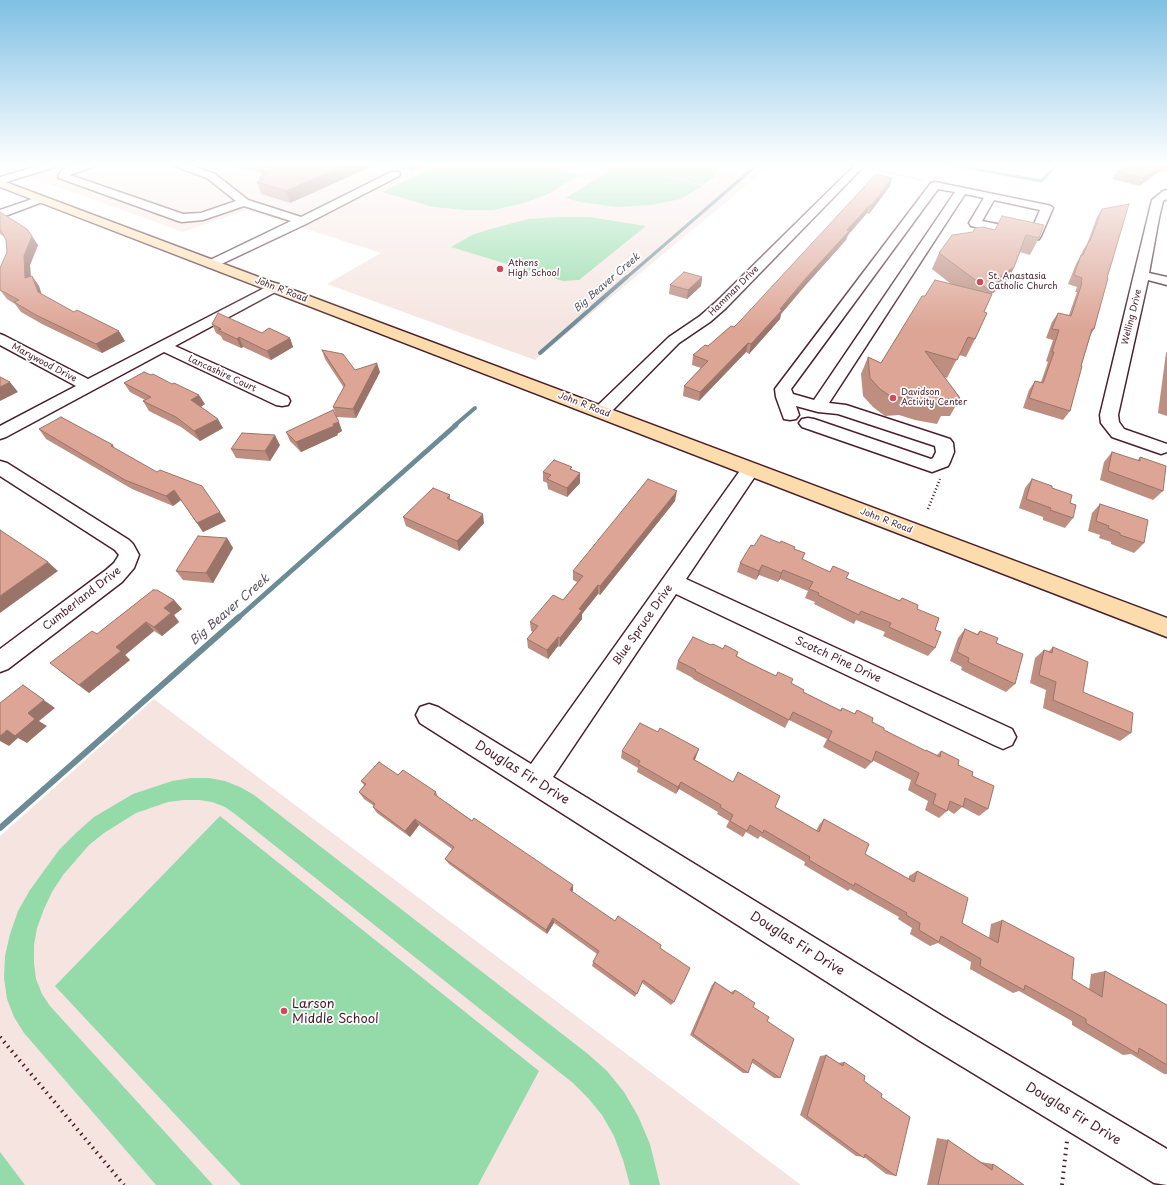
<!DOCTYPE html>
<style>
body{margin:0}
canvas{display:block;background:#fff}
</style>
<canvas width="1167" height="1185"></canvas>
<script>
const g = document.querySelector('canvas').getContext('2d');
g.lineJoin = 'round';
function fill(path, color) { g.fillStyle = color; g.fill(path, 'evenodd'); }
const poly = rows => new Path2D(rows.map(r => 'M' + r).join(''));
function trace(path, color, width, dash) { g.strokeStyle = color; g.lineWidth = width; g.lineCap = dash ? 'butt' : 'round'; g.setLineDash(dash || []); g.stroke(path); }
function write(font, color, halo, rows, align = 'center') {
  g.font = font + ' "Playpen Sans",sans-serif'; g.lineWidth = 3.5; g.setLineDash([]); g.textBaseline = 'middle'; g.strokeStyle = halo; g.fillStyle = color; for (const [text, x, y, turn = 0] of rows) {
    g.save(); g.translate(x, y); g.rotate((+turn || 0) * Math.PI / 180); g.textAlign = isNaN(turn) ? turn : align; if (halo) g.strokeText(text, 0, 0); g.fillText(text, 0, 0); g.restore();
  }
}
fill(poly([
 [0,164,772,164,535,360,327,284,381,253,247,210,183,232,0,166],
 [154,699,801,1185,0,1185,0,836]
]), '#f5e4e0');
fill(poly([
 [440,164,534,164,580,175,548,194,524,203,493,210,466,210,433,207,382,192],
 [621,164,718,164,718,169,713,178,703,185,622,166],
 [622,166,703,186,680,199,652,205,616,207,580,202,566,198,615,167],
 [560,217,589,217,646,226,579,280,563,281,451,247,474,234,498,227,528,219],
 [191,778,209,778,225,781,240,787,254,795,588,1054,607,1071,624,1092,638,1116,650,1144,660,1185,630,1185,623,1160,614,1136,602,1115,588,1098,573,1083,235,814,225,807,212,802,199,800,184,800,168,802,136,813,104,833,89,845,63,875,52,892,44,909,37,928,34,945,34,963,36,979,42,994,50,1006,213,1185,156,1185,24,1033,14,1017,7,999,4,978,5,956,10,934,18,911,30,890,59,850,76,833,94,817,133,794,172,781],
 [220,816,539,1071,478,1185,241,1185,55,986],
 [0,1152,25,1185,0,1185]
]), '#94dba9');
trace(poly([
 [947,164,1041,181,1058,164],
 [626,278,758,164]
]), '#6c8b95', 3);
trace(poly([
 [540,353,627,277],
 [454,426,475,408]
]), '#6c8b95', 4);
trace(poly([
 [238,618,456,425]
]), '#6c8b95', 5);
trace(poly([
 [0,828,239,617]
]), '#6c8b95', 6);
const minor = poly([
 [45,164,59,164,58,166,0,184,0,177,45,164],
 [80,164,95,164,94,166,70,175,183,214,201,213,236,201,207,178,175,166,174,164,187,164,215,174,248,200,301,217,391,172,399,172,400,174,399,176,306,224,213,268,208,267,206,264,208,261,291,221,244,206,203,220,182,222,178,221,59,178,58,176,63,169,80,164],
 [856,164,866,164,726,308,710,322,679,343,607,416,601,417,595,416,592,412,595,408,669,337,700,316,716,302,856,164],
 [935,182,1047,205,1051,206,1053,208,1041,236,1039,239,1035,240,971,226,969,223,984,198,965,194,829,403,846,405,950,439,953,443,954,452,950,462,948,466,932,472,802,427,799,423,802,419,808,418,814,419,931,459,933,458,936,452,935,446,838,414,818,412,796,406,799,415,796,419,790,420,784,419,776,397,775,389,931,183,935,182],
 [938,189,955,192,814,400,793,394,791,389,938,189],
 [994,200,1040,210,1031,231,982,221,994,200],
 [1167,190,1167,199,1163,201,1159,218,1149,273,1167,277,1167,285,1148,280,1118,415,1119,422,1124,429,1167,444,1167,452,1161,454,1112,437,1101,423,1100,415,1152,200,1163,191,1167,190],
 [41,196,45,197,47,199,45,201,0,218,0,210,41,196],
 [274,283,279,284,281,287,279,290,175,346,288,397,290,401,288,405,282,406,276,405,164,352,6,437,0,439,0,426,76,386,0,345,0,334,5,336,88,379,274,283],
 [0,461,7,463,129,540,133,544,139,555,134,568,122,582,8,669,0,672,0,649,106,570,114,563,119,555,115,550,0,476,0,461],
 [751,463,758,465,760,469,686,579,1012,729,1016,737,1012,745,1003,749,994,745,676,594,553,777,944,1017,1167,1149,1167,1185,1154,1183,920,1041,420,723,416,715,420,707,429,704,438,707,531,764,744,465,751,463]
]);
const major = poly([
 [0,180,1167,618,1167,637,0,187,0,180]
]);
trace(minor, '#4a1f2b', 3);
trace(major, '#4a1f2b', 3);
trace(poly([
 [872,169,922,180]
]), '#4a1f2b', 1.5, [0.5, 1.5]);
trace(poly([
 [928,509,940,479]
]), '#4a1f2b', 2.5, [1, 2.5]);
trace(poly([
 [0,1037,124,1185],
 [1062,1185,1067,1141]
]), '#4a1f2b', 4, [1.5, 4.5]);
fill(minor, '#fff');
fill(major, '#fcdcac');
fill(poly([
 [228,164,377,164,290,203,261,194,257,182,260,181,259,178,262,176,261,173],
 [384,164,426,164,411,171],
 [1138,164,1167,164,1167,172,1162,170,1139,186,1112,179,1117,171],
 [892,178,890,186,869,214,867,213,848,235,846,240,804,287,781,314,780,319,749,354,746,352,699,401,683,396,684,386,701,368,692,365,693,355,708,346,734,327],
 [1102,209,1107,278,1094,329,1091,334,1081,366,1070,411,1063,420,1023,408,1029,390,1035,381,1041,382,1048,362,1046,361,1053,340,1046,338,1052,322,1058,313,1069,315,1077,292,1075,292,1077,287,1068,284,1076,264,1081,255,1083,250,1087,244,1097,217],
 [0,212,38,245,30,265,31,277,32,276,39,286,41,294,125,341,102,353,42,324,21,312,15,304,7,299,0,290,7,252,6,240,5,237,0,234],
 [983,227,1039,238,1030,255,1020,252,1014,267,1006,284,993,292,984,312,975,339,966,357,959,355,947,378,944,377,960,398,950,416,941,416,937,424,915,420,899,415,885,416,873,407,863,396,861,374,868,357,881,363,925,296,951,284,932,269,939,253],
 [702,277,701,286,687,299,669,294,670,285],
 [212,324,290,338,293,347,271,360,243,347,241,348,223,340,221,336,216,333],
 [322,350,355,370,380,372,356,418,336,417,342,431,337,434,338,435,301,452,290,441,286,432,336,416,333,407,344,388,325,359],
 [1167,352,1167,416,1158,413,1166,353],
 [124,383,205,404,201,407,223,428,200,441,181,427,149,411,143,401,145,400,130,392],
 [39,429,113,445,115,449,226,521,203,532,181,500,173,506,132,489,46,439],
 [280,445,270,461,236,458,231,449],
 [1112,452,1137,461,1140,457,1163,491,1153,500,1100,480,1104,462],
 [572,470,580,473,580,483,567,497,548,489,547,483,543,481,543,472],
 [1032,479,1052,488,1070,503,1073,518,1065,528,1043,520,1043,517,1019,508,1025,488],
 [450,495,450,499,484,523,459,551,406,526,403,517],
 [675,501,600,595,598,594,582,614,582,619,560,647,558,646,548,659,528,648,527,639,533,632,531,631,530,622,563,600,577,582,573,580,573,571],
 [1100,504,1144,543,1134,553,1111,544,1111,542,1099,538,1100,535,1088,531,1092,513],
 [227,538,233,548,213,583,183,580,176,571],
 [754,546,794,549,805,553,802,560,900,601,902,598,917,609,935,630,935,648,928,656,883,636,885,632,856,620,854,624,814,604,815,602,805,598,808,591,780,579,778,582,759,575,756,580,737,572,740,563],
 [174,600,182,609,174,615,179,622,162,636,154,631,125,655,130,660,89,693,61,672,97,634],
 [965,629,977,634,980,631,996,643,1015,684,1006,692,961,670,962,667,950,661,958,638],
 [711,645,723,649,738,652,737,656,747,662,791,683,803,692,840,710,842,708,854,714,857,710,872,722,884,730,925,751,926,750,937,755,941,751,972,776,988,809,979,816,962,807,954,814,948,810,947,811,939,818,925,810,928,801,908,790,911,780,872,760,872,762,865,769,823,747,827,739,789,720,785,728,693,679,693,678,676,669,678,661],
 [1053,647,1083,692,1131,733,1120,741,1043,708,1046,690,1030,683,1035,658,1044,650,1049,651],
 [658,732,696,757,695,760,816,831,819,825,824,819,865,854,909,879,909,876,917,871,962,923,989,938,991,924,1002,920,1072,979,1089,990,1091,974,1105,971,1167,1005,1167,1074,1164,1074,1131,1054,1123,1055,1072,1025,1072,1021,1019,991,1013,993,970,969,971,962,938,943,930,946,910,934,912,928,898,919,899,917,850,889,848,891,804,865,805,862,760,836,758,839,746,832,743,837,726,827,729,821,717,814,718,812,679,789,676,794,637,772,638,768,621,758,622,751],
 [398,775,436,792,438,797,573,890,572,892,615,921,660,948,674,1002,671,1005,642,983,635,997,592,966,593,962,597,954,554,923,547,934,486,891,449,864,445,859,452,849,419,825,410,837,377,813,373,807,374,806,364,799,359,792,364,785,361,781],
 [715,982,731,992,735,990,767,1021,780,1078,774,1078,751,1062,748,1073,743,1073,690,1035,712,985],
 [826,1055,838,1063,844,1062,881,1097,896,1176,886,1174,864,1157,856,1156,800,1115,820,1056],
 [937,1138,948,1140,981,1162,993,1164,1024,1185,927,1185]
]), '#be8e81');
fill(poly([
 [347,164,377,164,290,203,286,191],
 [410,164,426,164,411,171],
 [1164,164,1166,164,1162,170,1139,186,1144,178],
 [892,178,890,186,869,214,872,205],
 [870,205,867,213,848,235,846,240,804,287,781,314,780,319,749,354,751,344,780,309,847,230],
 [32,236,38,245,30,265,31,287,25,278,24,256],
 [1014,267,1006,284,993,293,1001,276],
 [32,276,39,286,44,301,38,292],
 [702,277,701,286,687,299,688,290],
 [119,331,125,341,102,353,96,344],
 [239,337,243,347,241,348,237,339],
 [290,338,293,347,271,360,267,351],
 [748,343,746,352,699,401,700,392],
 [377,363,380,372,356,418,353,409],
 [10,382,18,392,0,401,0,387],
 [199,395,205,404,197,409,191,400],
 [218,419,223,428,200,441,194,431],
 [339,422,342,431,337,434,338,435,301,452,296,442],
 [275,435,280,445,270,461,265,451],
 [580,473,580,483,567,497,567,488],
 [174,490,181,500,173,506,166,496],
 [677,491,675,501,600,595,600,586],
 [220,512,226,521,203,532,197,523],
 [483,514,484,523,459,551,457,541],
 [227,538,233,548,213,583,206,573],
 [48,562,58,571,0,613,0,596],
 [762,565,759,575,756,580,759,571],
 [783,570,780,579,778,582,781,573],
 [598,585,598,594,582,614,582,619,560,647,560,638,579,609],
 [174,600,182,609,174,615,179,622,162,636,154,627,164,608],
 [146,622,154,631,125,655,130,660,89,693,79,685,116,647],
 [558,637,558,646,548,659,547,650],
 [23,685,55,708,39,721,47,726,27,743,18,738,9,746,0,741,0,736,28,713],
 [699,749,696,757,691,766,693,759],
 [681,782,679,789,676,794,678,787],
 [415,819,419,825,410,837,405,831],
 [573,885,573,890,570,895,570,890],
 [553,918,554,923,547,934,546,930]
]), '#9b7469');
const building = poly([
 [265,164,347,164,286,191,257,182,264,179,259,178,269,173,260,170,272,166,265,164],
 [1138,164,1164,164,1144,178,1117,171,1138,164],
 [876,174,892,178,872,205,870,205,847,230,849,231,806,278,780,309,782,310,751,344,748,343,700,392,684,386,708,361,693,355,705,345,708,346,731,326,734,327,741,320,876,174],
 [1129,204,1107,278,1108,278,1094,329,1092,329,1081,366,1082,366,1070,411,1029,398,1035,381,1043,383,1054,352,1052,352,1059,330,1052,329,1058,313,1071,316,1082,283,1081,283,1082,278,1074,275,1081,255,1083,255,1089,241,1090,241,1102,209,1129,204],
 [0,212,27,229,32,236,24,256,25,278,32,276,38,292,74,312,77,310,119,331,96,344,36,315,14,302,19,300,0,290,0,268,7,252,6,240,0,229,0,212],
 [1002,216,1044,225,1039,238,1026,235,1014,267,1001,276,993,293,939,253,952,235,973,232,975,228,983,227,995,230,1002,216],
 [684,272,702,277,688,290,670,285,684,272],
 [935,280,992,294,984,312,987,313,975,339,968,337,957,360,925,351,960,398,942,399,947,406,924,402,907,397,893,398,880,389,870,378,868,357,881,363,922,296,925,296,935,280],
 [218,313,262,333,269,328,290,338,267,351,239,337,237,339,218,330,221,329,212,324,218,313],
 [322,350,343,354,355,370,377,363,353,409,333,407,345,385,322,350],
 [144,372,151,375,153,374,172,384,174,383,199,395,191,400,218,419,194,431,176,417,143,401,151,397,124,383,144,372],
 [0,377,10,382,0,387,0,377],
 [333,410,339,422,333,424,334,426,296,442,286,432,333,410],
 [61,417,113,445,111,446,157,472,160,470,202,486,220,512,197,523,174,490,166,496,125,480,39,429,61,417],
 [242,433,275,435,265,451,231,449,242,433],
 [1112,452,1140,461,1140,457,1166,466,1163,491,1108,471,1112,452],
 [554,460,572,467,570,469,580,473,567,488,547,479,551,475,543,472,554,460],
 [648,479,677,491,600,586,598,585,579,609,582,610,560,638,558,637,547,650,527,639,538,626,530,622,553,595,563,600,583,576,573,571,648,479],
 [1032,479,1052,486,1052,488,1072,495,1070,503,1076,505,1073,518,1050,510,1051,508,1026,499,1032,479],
 [433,488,450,495,447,498,483,514,457,541,403,517,433,488],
 [1100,504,1148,520,1144,543,1120,535,1120,533,1108,528,1109,526,1096,521,1100,504],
 [0,530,48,562,0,596,0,530],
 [761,535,780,543,781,541,795,547,794,549,805,553,802,559,830,572,833,566,849,573,846,578,900,601,902,598,918,605,917,609,939,618,935,630,941,632,935,648,889,627,891,623,861,611,859,615,818,595,819,593,809,589,813,582,783,570,781,573,762,565,759,571,740,563,751,545,754,546,761,535],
 [198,536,227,538,206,573,176,571,198,536],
 [153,590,157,590,174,600,164,608,171,613,154,627,146,622,116,647,121,651,79,685,50,663,92,631,97,634,153,590],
 [965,629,978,635,980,631,998,638,996,643,1023,654,1015,684,968,662,969,658,957,652,965,629],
 [693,637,711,645,713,644,723,649,725,645,738,652,736,656,747,662,776,676,778,672,793,679,791,683,804,690,803,692,841,711,842,708,855,714,857,710,873,718,872,722,884,728,884,730,926,751,926,750,940,757,941,751,959,760,958,765,973,772,972,776,994,786,988,809,965,798,963,807,950,801,947,811,933,804,936,794,915,784,919,773,876,751,872,762,828,740,832,731,793,712,789,720,695,671,696,670,678,661,693,637],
 [1053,647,1088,662,1083,692,1133,713,1131,733,1053,700,1056,682,1039,675,1044,650,1052,653,1053,647],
 [23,685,44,700,28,713,35,719,15,736,7,730,0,736,0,703,23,685],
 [640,723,658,732,660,728,699,749,693,759,733,782,738,772,780,796,775,807,819,832,824,819,869,844,865,854,914,882,917,871,968,898,962,923,998,943,1002,920,1074,958,1072,979,1102,997,1105,971,1167,1005,1167,1065,1139,1048,1138,1054,1086,1023,1086,1019,1025,985,1024,990,980,966,981,959,941,936,939,942,919,930,920,923,906,915,907,913,855,883,854,886,809,860,810,857,764,830,763,833,750,825,747,831,730,821,733,815,720,807,721,805,681,782,678,787,638,764,640,761,622,751,640,723],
 [379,762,398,775,403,770,436,792,434,794,472,821,474,818,573,885,570,890,615,921,618,916,661,945,660,948,690,968,674,1002,643,980,637,994,593,962,599,951,553,918,546,930,484,886,445,859,454,847,415,819,405,831,373,807,375,804,359,792,366,784,361,781,379,762],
 [715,982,733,994,735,990,755,1003,753,1007,769,1017,767,1021,794,1039,780,1078,753,1059,748,1073,693,1034,715,982],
 [826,1055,843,1066,844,1062,865,1076,864,1081,882,1094,881,1097,910,1117,896,1176,865,1154,864,1158,807,1116,826,1055],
 [948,1140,992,1170,993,1164,1024,1185,938,1185,948,1140]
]);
fill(building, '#dda596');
trace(building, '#9b7469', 1);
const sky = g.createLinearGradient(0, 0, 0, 329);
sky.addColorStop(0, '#7fc0e3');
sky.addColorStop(0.5, '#fff');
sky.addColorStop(1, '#ffffff00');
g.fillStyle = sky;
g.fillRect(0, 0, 1167, 329);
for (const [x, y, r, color] of [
 [500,269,4,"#d1495b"],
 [980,282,4,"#d1495b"],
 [893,398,4,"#d1495b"],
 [284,1011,4,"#d1495b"]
]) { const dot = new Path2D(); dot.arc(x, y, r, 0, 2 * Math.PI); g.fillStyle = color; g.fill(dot); trace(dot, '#fff', 1.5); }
write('9px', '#4a1f2b', '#fff', [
 ["Athens",508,264],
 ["High School",508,274],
 ["St. Anastasia",988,277],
 ["Catholic Church",988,287],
 ["Davidson",901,393],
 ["Activity Center",901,403]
], 'left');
write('9px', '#4a1f2b', '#fff', [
 ["John R Road",281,290,21],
 ["Hamman Drive",734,291,-45],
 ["Welling Drive",1132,317,-76],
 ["Marywood Drive",44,363,28],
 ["Lancashire Court",222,374,25],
 ["John R Road",584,405,21],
 ["John R Road",886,521,21]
]);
write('italic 10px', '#5b5560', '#fff', [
 ["Big Beaver Creek",607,283,-41]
]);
write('11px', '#4a1f2b', '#fff', [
 ["Cumberland Drive",82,599,-38],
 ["Blue Spruce Drive",643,625,-55],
 ["Scotch Pine Drive",838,660,25]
]);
write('italic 12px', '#5b5560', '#fff', [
 ["Big Beaver Creek",230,610,-41]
]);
write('13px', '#4a1f2b', '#fff', [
 ["Douglas Fir Drive",522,773,32],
 ["Douglas Fir Drive",797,944,32],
 ["Douglas Fir Drive",1073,1114,31]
]);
write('13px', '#4a1f2b', '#fff', [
 ["Larson",292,1004],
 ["Middle School",292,1019]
], 'left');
</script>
